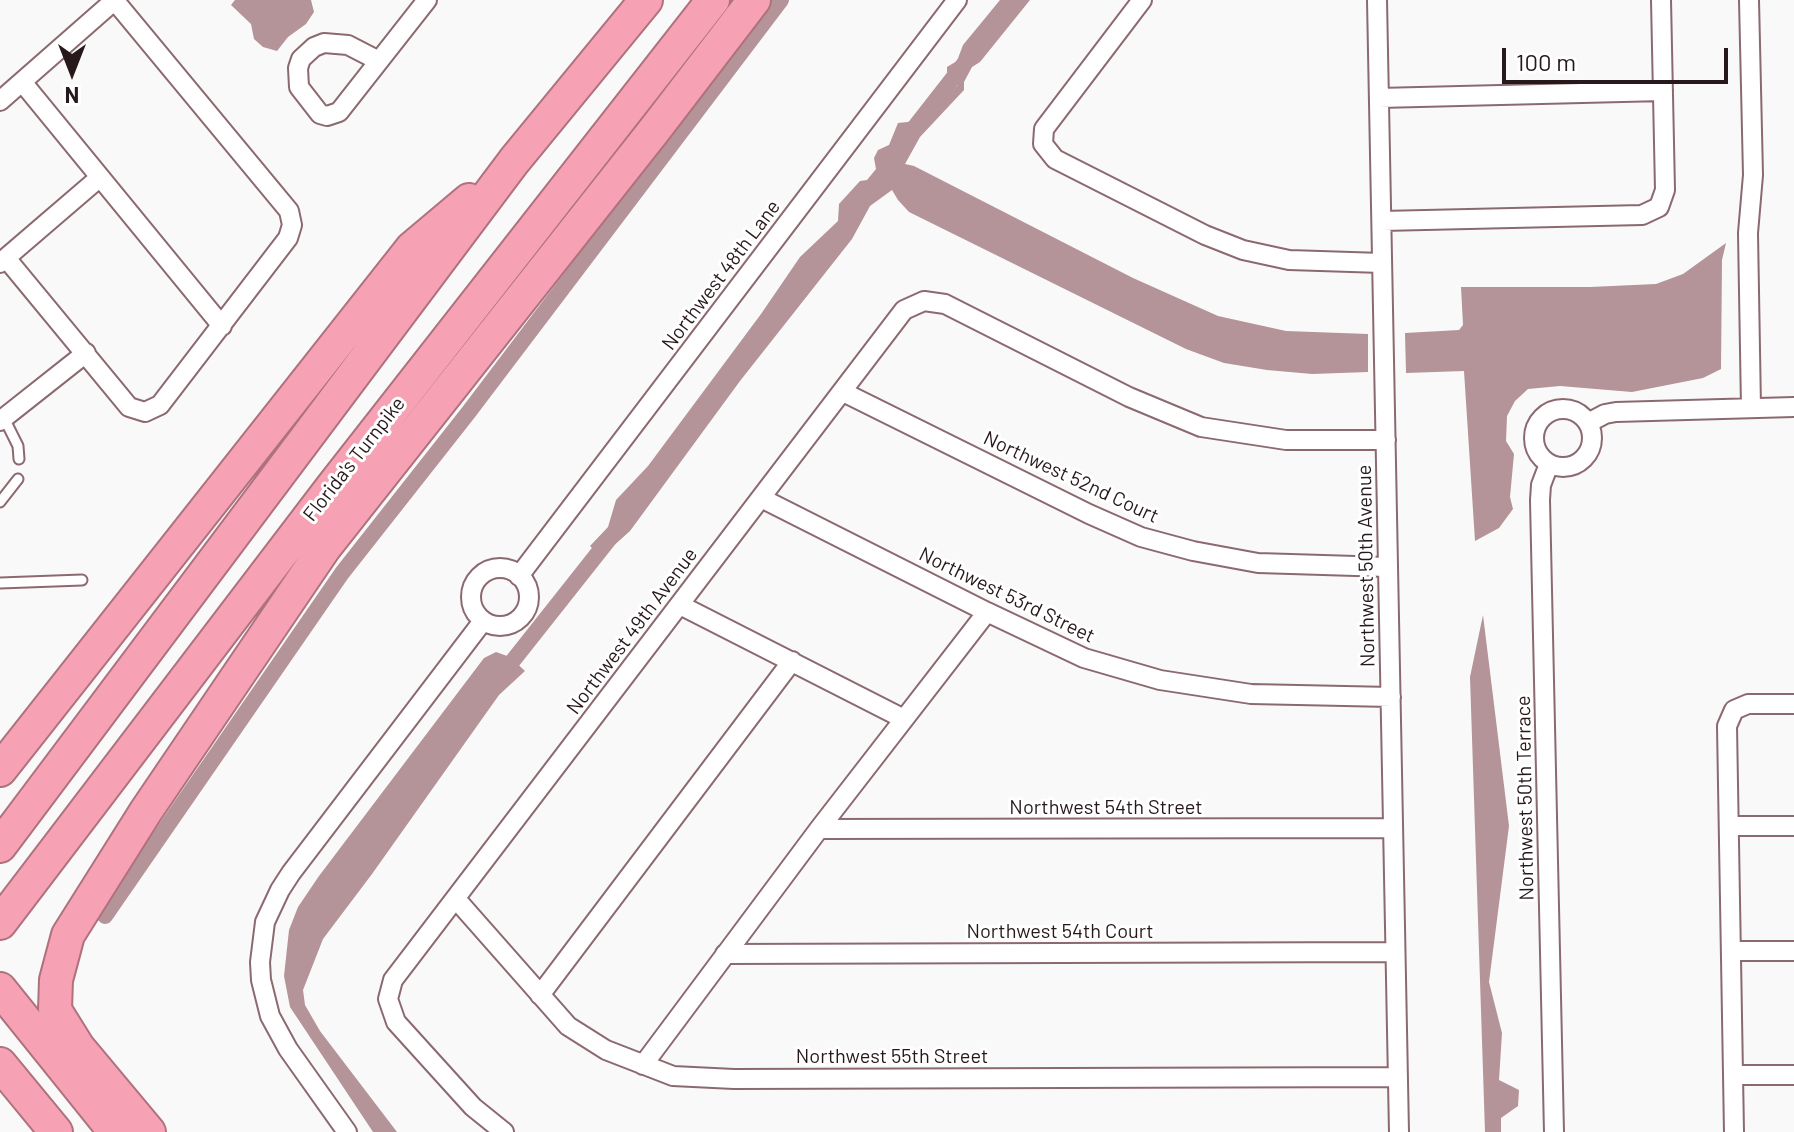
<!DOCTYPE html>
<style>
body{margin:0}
#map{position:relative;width:1794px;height:1132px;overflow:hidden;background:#f9f9f9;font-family:Barlow,sans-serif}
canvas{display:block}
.north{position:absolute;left:32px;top:32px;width:80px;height:80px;-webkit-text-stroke:6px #fff;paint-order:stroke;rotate:180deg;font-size:22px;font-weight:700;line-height:32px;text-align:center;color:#27191b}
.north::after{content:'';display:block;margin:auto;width:28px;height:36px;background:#27191b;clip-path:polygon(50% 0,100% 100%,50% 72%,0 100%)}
.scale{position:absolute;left:1502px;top:48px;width:226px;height:36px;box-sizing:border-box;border:4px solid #27191b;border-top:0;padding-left:10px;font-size:24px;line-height:28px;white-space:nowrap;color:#27191b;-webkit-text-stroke:6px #fff;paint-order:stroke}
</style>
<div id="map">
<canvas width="1794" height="1132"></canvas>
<div class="north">N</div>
<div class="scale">100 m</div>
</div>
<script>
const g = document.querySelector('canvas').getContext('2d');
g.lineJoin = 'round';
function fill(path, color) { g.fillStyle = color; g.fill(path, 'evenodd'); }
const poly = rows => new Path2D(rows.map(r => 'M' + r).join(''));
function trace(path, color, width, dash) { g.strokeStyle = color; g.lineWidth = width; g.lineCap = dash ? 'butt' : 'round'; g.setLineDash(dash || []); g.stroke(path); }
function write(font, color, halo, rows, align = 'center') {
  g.font = font + ' Barlow,sans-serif'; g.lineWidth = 6; g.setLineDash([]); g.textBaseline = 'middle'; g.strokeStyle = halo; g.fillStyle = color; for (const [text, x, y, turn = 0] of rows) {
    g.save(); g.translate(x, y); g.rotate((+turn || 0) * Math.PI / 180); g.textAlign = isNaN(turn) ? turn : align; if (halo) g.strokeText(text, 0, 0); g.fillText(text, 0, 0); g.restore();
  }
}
fill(poly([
 [235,0,311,0,314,12,306,24,288,37,277,51,263,47,254,39,251,24,231,5],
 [1000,0,1030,0,980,62,972,67,964,82,964,90,920,137,905,164,914,166,1133,278,1218,316,1286,331,1368,334,1368,372,1312,374,1267,370,1224,363,1186,349,909,212,898,200,892,190,870,206,852,239,740,381,630,531,601,557,590,546,608,527,616,500,648,466,761,314,800,257,838,221,839,204,860,181,867,180,876,169,874,158,878,150,889,145,898,123,926,120,958,85,947,72,947,67,957,61,963,45],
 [1726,243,1722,260,1721,369,1703,378,1632,392,1560,386,1528,389,1515,401,1507,416,1506,441,1514,454,1510,497,1513,509,1499,528,1475,541,1464,371,1406,373,1405,333,1459,330,1463,325,1461,287,1590,287,1656,284,1683,274],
 [1483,615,1509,826,1489,982,1502,1033,1499,1080,1519,1090,1518,1106,1501,1118,1501,1132,1485,1132,1470,677],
 [496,652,510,657,525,671,499,695,372,874,323,939,303,990,305,1005,320,1031,397,1132,373,1132,290,1007,284,976,289,930,298,907,319,876,484,658]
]), '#b49399');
trace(poly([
 [907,137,964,64],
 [500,677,610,538],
 [105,916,342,573,468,413,781,0]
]), '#b49399', 16);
const lane = poly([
 [4,418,18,446,19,459],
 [0,502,18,479],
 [0,583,82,580]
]);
const street = poly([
 [1142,0,1044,129,1043,144,1055,159,1205,235,1243,250,1289,260,1382,263],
 [1377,0,1399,1132],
 [1749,0,1753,175,1748,233,1751,408],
 [379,61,348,45,324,43,314,47,301,59,298,68,299,87,320,114,327,116,339,112,427,0],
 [23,83,222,326],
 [1379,98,1663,91],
 [0,101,115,0],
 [1382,221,1642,215,1659,207,1665,190,1661,0],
 [6,258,129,407,145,412,160,405,288,238,292,225,289,211,115,1],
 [0,263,99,178],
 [843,392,1089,514,1141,537,1193,551,1258,563,1388,567],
 '1534 438a29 29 0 1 1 58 0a29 29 0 1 1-58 0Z',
 [0,421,86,353],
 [1588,423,1605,414,1616,412,1794,407],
 [1549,464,1541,485,1540,500,1554,1132],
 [761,498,987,612,1084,658,1160,680,1251,694,1391,697],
 '471 597a29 29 0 1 1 58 0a29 29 0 1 1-58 0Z',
 [519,576,957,0],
 [680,605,904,719],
 [1729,826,1794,826],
 [819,829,1393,828],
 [456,899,568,1026,606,1050,673,1076,734,1079,1398,1077],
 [1731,951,1794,951],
 [725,954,1395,952],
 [540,995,792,661],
 [643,1065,819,829,987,612],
 [1733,1075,1794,1075],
 [347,1132,288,1049,270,1016,261,980,260,962,265,922,280,890,291,873,483,621],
 [504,1132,473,1107,396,1022,388,999,393,980,904,310,924,301,945,304,1129,397,1201,427,1286,440,1386,440],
 [1734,1132,1727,726,1734,710,1748,704,1794,704]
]);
const highway = poly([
 [0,770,412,248,469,200],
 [0,846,514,161,646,0],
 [0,923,332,487,713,0],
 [0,989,115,1132],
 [0,1064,56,1132],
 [149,1132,78,1047,55,1010,56,980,68,935,146,811,325,547,656,128,754,0]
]);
trace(lane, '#8c696f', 13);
trace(street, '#8c696f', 22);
trace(highway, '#ae727e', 36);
trace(lane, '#fff', 9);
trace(street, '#fff', 18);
trace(highway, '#f6a2b4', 32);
write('20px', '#27191b', '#fff', [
 ["Northwest 48th Lane",721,275,-53],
 ["Florida's Turnpike",354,459,-52],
 ["Northwest 52nd Court",1071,477,25],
 ["Northwest 50th Avenue",1366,566,-91],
 ["Northwest 53rd Street",1007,595,26],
 ["Northwest 49th Avenue",632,631,-53],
 ["Northwest 50th Terrace",1525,798,-91],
 ["Northwest 54th Street",1106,807],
 ["Northwest 54th Court",1060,931],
 ["Northwest 55th Street",892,1056]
]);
</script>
